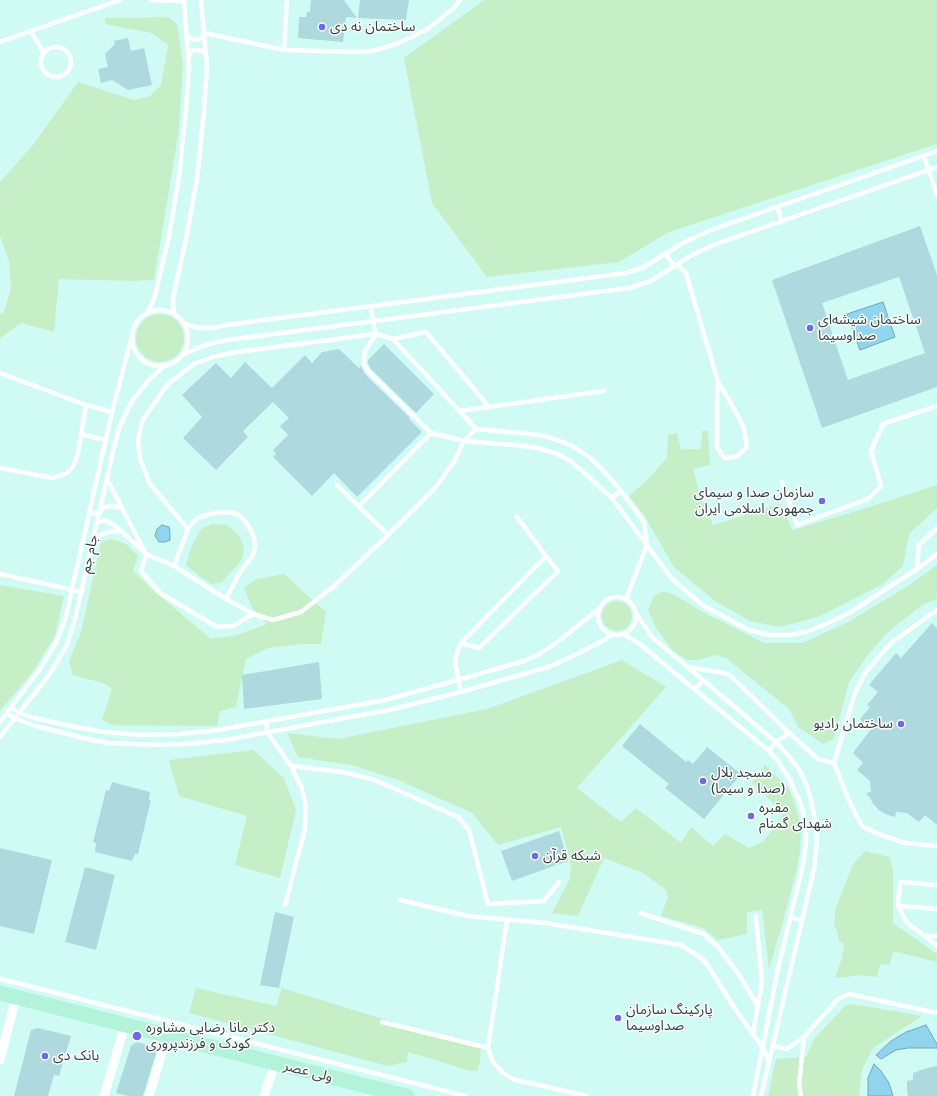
<!DOCTYPE html>
<meta charset="utf-8">
<style>
body{margin:0}
canvas{display:block;background:#cffbf4}
</style>
<canvas width="937" height="1096"></canvas>
<script>
const g = document.querySelector('canvas').getContext('2d');
g.lineJoin = 'round';
function fill(path, color) { g.fillStyle = color; g.fill(path, 'evenodd'); }
const poly = rows => new Path2D(rows.map(r => 'M' + r).join(''));
function trace(path, color, width, dash) { g.strokeStyle = color; g.lineWidth = width; g.lineCap = dash ? 'butt' : 'round'; g.setLineDash(dash || []); g.stroke(path); }
function write(font, color, halo, rows, align = 'center') {
  g.font = font + ' "Varela Round","Noto Sans Arabic",sans-serif'; g.lineWidth = 3; g.setLineDash([]); g.textBaseline = 'middle'; g.strokeStyle = halo; g.fillStyle = color; for (const [text, x, y, turn = 0] of rows) {
    g.save(); g.translate(x, y); g.rotate((+turn || 0) * Math.PI / 180); g.textAlign = isNaN(turn) ? turn : align; if (halo) g.strokeText(text, 0, 0); g.fillText(text, 0, 0); g.restore();
  }
}
fill(poly([
 [484,0,937,0,937,144,669,232,619,262,487,277,432,203,404,58],
 [168,17,177,24,183,63,179,130,154,280,133,281,59,279,54,332,21,323,0,338,0,315,4,312,11,288,9,261,0,236,0,182,33,145,78,82,134,100,150,96,161,85,168,45,152,33,105,24,105,18],
 '136 338a24 24 0 1 1 48 0a24 24 0 1 1-48 0Z',
 [702,431,708,431,710,465,693,469,700,495,713,525,780,504,793,530,866,508,937,485,937,508,909,534,903,566,883,584,818,617,780,627,750,621,715,601,674,567,644,515,629,496,647,480,667,458,668,435,677,433,681,449,701,449],
 [212,524,227,525,238,534,244,546,242,560,221,583,211,584,198,575,186,565,191,548,201,529],
 [111,539,126,544,138,556,133,571,153,590,211,639,237,635,267,624,253,609,244,588,257,579,284,574,326,612,321,644,301,644,268,648,246,659,236,707,220,711,217,726,112,725,102,720,112,689,106,684,73,675,69,661,81,632,101,543],
 [937,565,937,599,922,605,887,633,868,655,849,682,834,739,823,744,798,727,789,709,726,658,717,655,697,660,687,660,672,650,656,628,648,610,654,596,664,591,675,595,701,611,764,643,802,643,848,622,911,584],
 [0,585,64,596,55,636,32,673,0,711],
 '602 616a15 15 0 1 1 30 0a15 15 0 1 1-30 0Z',
 [622,660,666,687,577,788,621,822,636,808,681,843,691,827,713,846,725,834,749,848,764,841,784,813,752,783,765,765,787,786,791,793,795,804,799,820,801,836,800,851,797,869,783,922,769,969,762,910,747,912,747,934,718,940,703,928,661,916,668,897,666,890,643,873,604,858,578,916,552,913,570,879,571,865,561,827,498,845,472,813,396,779,351,765,298,757,287,733,338,739,487,709],
 [253,750,284,778,296,810,280,878,235,865,247,816,179,796,169,760],
 [865,851,889,857,893,869,893,923,937,954,937,962,893,951,890,965,880,964,877,977,861,975,835,978,842,958,844,944,839,941,837,930,834,925,836,907,853,864],
 [196,988,276,1006,282,988,481,1049,480,1061,477,1071,471,1071,408,1052,407,1062,388,1066,189,1013],
 [852,1004,922,1016,873,1048,862,1070,859,1096,768,1096,776,1059,806,1057,814,1039,845,1006]
]), '#c6efc8');
const water = poly([
 [883,302,895,337,860,350,847,314,883,302],
 [162,525,169,527,170,532,170,540,165,542,159,542,155,536,157,529,162,525],
 [926,1025,937,1044,937,1048,908,1048,896,1050,881,1059,876,1055,891,1041,906,1032,926,1025],
 [874,1064,881,1071,889,1083,893,1096,868,1096,868,1078,874,1064]
]);
fill(water, '#91d4ed');
trace(water, '#74a8b8', 1);
fill(poly([
 [311,0,344,0,357,18,346,17,343,42,298,38,299,17,306,17,307,12,310,12],
 [360,0,409,0,406,20,358,18],
 [128,38,131,51,144,48,152,85,128,90,112,80,101,83,98,69,108,67,105,54,115,44,114,41],
 [920,226,937,275,937,387,822,428,772,280],
 [899,277,925,353,848,380,822,303],
 [384,344,434,394,416,413,371,369,368,363,368,360],
 [339,349,359,368,361,366,365,374,410,418,409,419,422,432,357,497,334,473,312,496,273,457,276,454,273,450,288,435,280,426,289,418,273,402,243,431,248,437,216,470,183,438,202,417,182,395,216,363,231,378,245,362,272,388,305,355,312,363,322,352],
 [932,623,937,628,937,825,925,815,919,822,907,813,896,812,895,817,888,815,880,811,873,804,871,799,866,793,871,792,870,781,857,770,863,763,853,753,871,729,860,719,870,707,867,705,878,692,869,685,896,653,901,658],
 [319,662,322,699,244,709,242,675],
 [640,724,686,762,688,760,693,764,707,747,741,774,704,819,665,788,669,784,622,746],
 [112,782,150,792,149,800,151,800,138,854,135,854,132,861,95,852,96,843,93,842,106,790,109,791],
 [559,831,568,861,512,881,501,851],
 [0,848,52,860,34,934,0,926],
 [85,867,115,875,96,950,65,942],
 [275,912,294,917,279,988,260,985],
 [38,1028,71,1036,59,1076,54,1075,48,1096,14,1096,31,1030],
 [137,1042,156,1047,157,1050,143,1096,128,1096,116,1093,131,1046],
 [937,1066,937,1096,908,1096,907,1090,907,1081,913,1080,913,1073,927,1068]
]), '#aedadf');
trace(poly([
 [151,0,184,1],
 [31,32,44,53],
 [187,35,191,39,196,40,201,38,204,33,284,50,357,52,373,51,399,43,426,30,454,8,460,0],
 [0,42,120,0],
 '41 62a15 15 0 1 1 30 0a15 15 0 1 1-30 0Z',
 [284,50,287,0],
 [189,56,192,51,197,50,202,51,206,54],
 [924,156,937,195],
 [778,207,781,222],
 [666,254,674,267],
 [678,265,686,273,718,382,717,401,717,447,724,458,738,456,747,447,744,428,732,405,718,382],
 [371,307,373,322,376,334,365,351,364,359,364,364,368,371,431,433,464,441,516,445,537,448,555,453,569,460,580,469,612,498,647,545,626,599],
 '132 338a28 28 0 1 1 56 0a28 28 0 1 1-56 0Z',
 [147,313,154,299,157,287,169,236,179,177,186,110,189,66,184,0],
 [175,315,173,307,173,299,186,239,197,179,204,111,207,66,201,0],
 [182,322,191,326,201,328,214,328,226,325,626,273,644,267,683,243,711,230,937,151],
 [393,339,426,332,489,407],
 [182,355,200,347,213,343,228,340,629,288,651,281,690,256,716,244,937,167],
 [0,373,86,405],
 [459,411,604,391],
 [81,434,105,440],
 [0,468,52,478,59,476,67,473,73,467,78,453,86,405,112,412],
 [107,479,146,554,141,571,160,593,217,627,233,626,253,614],
 [782,482,797,525,868,499,881,486,871,451,883,424,937,406],
 [337,485,388,535],
 [612,498,621,491],
 [359,506,431,433],
 [89,512,99,514,104,507,113,506,122,508],
 [97,523,105,520,117,527,146,554,174,566,226,599,239,574,253,555,255,547,254,538,251,531,246,522,239,515,233,513,227,512,215,513,199,517,194,521,188,529,150,484,140,459,138,442,142,421,168,384,194,364,213,357,237,352,376,334,393,339,476,429,530,434,544,436,560,441,574,447,589,457,600,467,621,491,644,522,647,545,672,579,704,606,749,630,769,635,791,635,806,632,828,623,849,613,917,569,937,554],
 [93,541,100,535,109,532,121,531],
 [174,566,188,529],
 [917,569,919,545,937,528],
 [0,574,82,592],
 '598 616a19 19 0 1 1 38 0a19 19 0 1 1-38 0Z',
 [226,599,253,614,273,620,301,612,334,586,383,540,435,488,454,462,464,441,476,429],
 [937,610,891,643,865,673,855,693,834,763,851,805,862,826,878,834,905,843,937,846],
 [636,613,652,637,776,742,787,754,799,769,806,784,810,796,816,824,817,842,814,869,761,1096],
 [624,634,641,645,769,751,777,760,789,778,800,802,804,816,806,832,806,843,803,865,779,964,753,1096],
 [461,643,479,648,558,571,546,556],
 [687,667,725,673,732,677,789,733],
 [694,689,703,681],
 [461,692,455,663,457,653,461,643,546,556,517,517],
 [11,707,19,713,31,717,75,727,104,732,143,735,179,734,219,730,385,700,458,680,524,661,538,655,560,640,600,608],
 [7,713,15,718,35,726,92,740,107,743,162,745,185,744,225,740,389,710,461,692,548,667,571,657,595,645,612,635],
 [267,721,267,732,291,766,301,786,306,805,305,829,285,905],
 [0,722,40,669,57,641,66,616,112,412,132,336],
 [0,737,49,675,67,645,75,619,114,447,120,426,132,401,148,381,165,365],
 [769,751,776,742,789,733,818,759,834,763],
 [291,766,343,772,375,780,458,817,469,830,488,904,544,901,559,882],
 [937,885,900,882,898,906,937,909],
 [400,900,468,916,545,923,681,945,704,960,738,1013,763,1048,769,1061],
 [898,906,907,923,925,936,937,936],
 [640,913,704,934,717,946,738,973,758,1006],
 [790,917,802,921],
 [925,936,937,946],
 [0,979,465,1096],
 [382,1022,488,1048,493,1062,503,1073,512,1079,587,1096],
 [753,1034,762,981,756,917],
 [772,1046,787,1049,804,1037,838,999,849,994,932,1012,937,1012],
 [488,1048,507,920],
 [801,1096,799,1085,804,1037]
]), '#fff', 4.5);
trace(poly([
 [0,1060,16,997],
 [104,1096,125,1025],
 [149,1096,167,1036],
 [264,1096,275,1063]
]), '#fff', 9);
trace(poly([
 [0,993,275,1063,407,1096]
]), '#b3f3d9', 15);
for (const [x, y, r, color] of [
 [322,27,4,"#6c69e3"],
 [810,328,4,"#6c69e3"],
 [822,501,4,"#6c69e3"],
 [901,724,4,"#6c69e3"],
 [703,781,4,"#6c69e3"],
 [751,816,4,"#6c69e3"],
 [535,856,4,"#6c69e3"],
 [618,1018,4,"#6c69e3"],
 [137,1036,5,"#6c69e3"],
 [45,1056,4,"#6c69e3"]
]) { const dot = new Path2D(); dot.arc(x, y, r, 0, 2 * Math.PI); g.fillStyle = color; g.fill(dot); trace(dot, '#fefefe', 1.5); }
write('14px', '#2f413e', '#fefefe', [
 ["ساختمان نه دی",330,27],
 ["ساختمان شیشه‌ای",818,320],
 ["صداوسیما",818,336],
 ["سازمان صدا و سیمای",814,493,"right"],
 ["جمهوری اسلامی ایران",814,509,"right"],
 ["ساختمان رادیو",893,724,"right"],
 ["مسجد بلال",711,773],
 ["(صدا و سیما)",711,789],
 ["مقبره",759,808],
 ["شهدای گمنام",759,824],
 ["شبکه قرآن",543,856],
 ["پارکینگ سازمان",626,1010],
 ["صداوسیما",626,1026],
 ["دکتر مانا رضایی مشاوره",146,1028],
 ["کودک و فرزندپروری",146,1044],
 ["بانک دی",53,1056]
], 'left');
write('14px', '#2f413e', '#fefefe', [
 ["جام جم",90,554,-78],
 ["ولی عصر",308,1072,14]
]);
</script>
